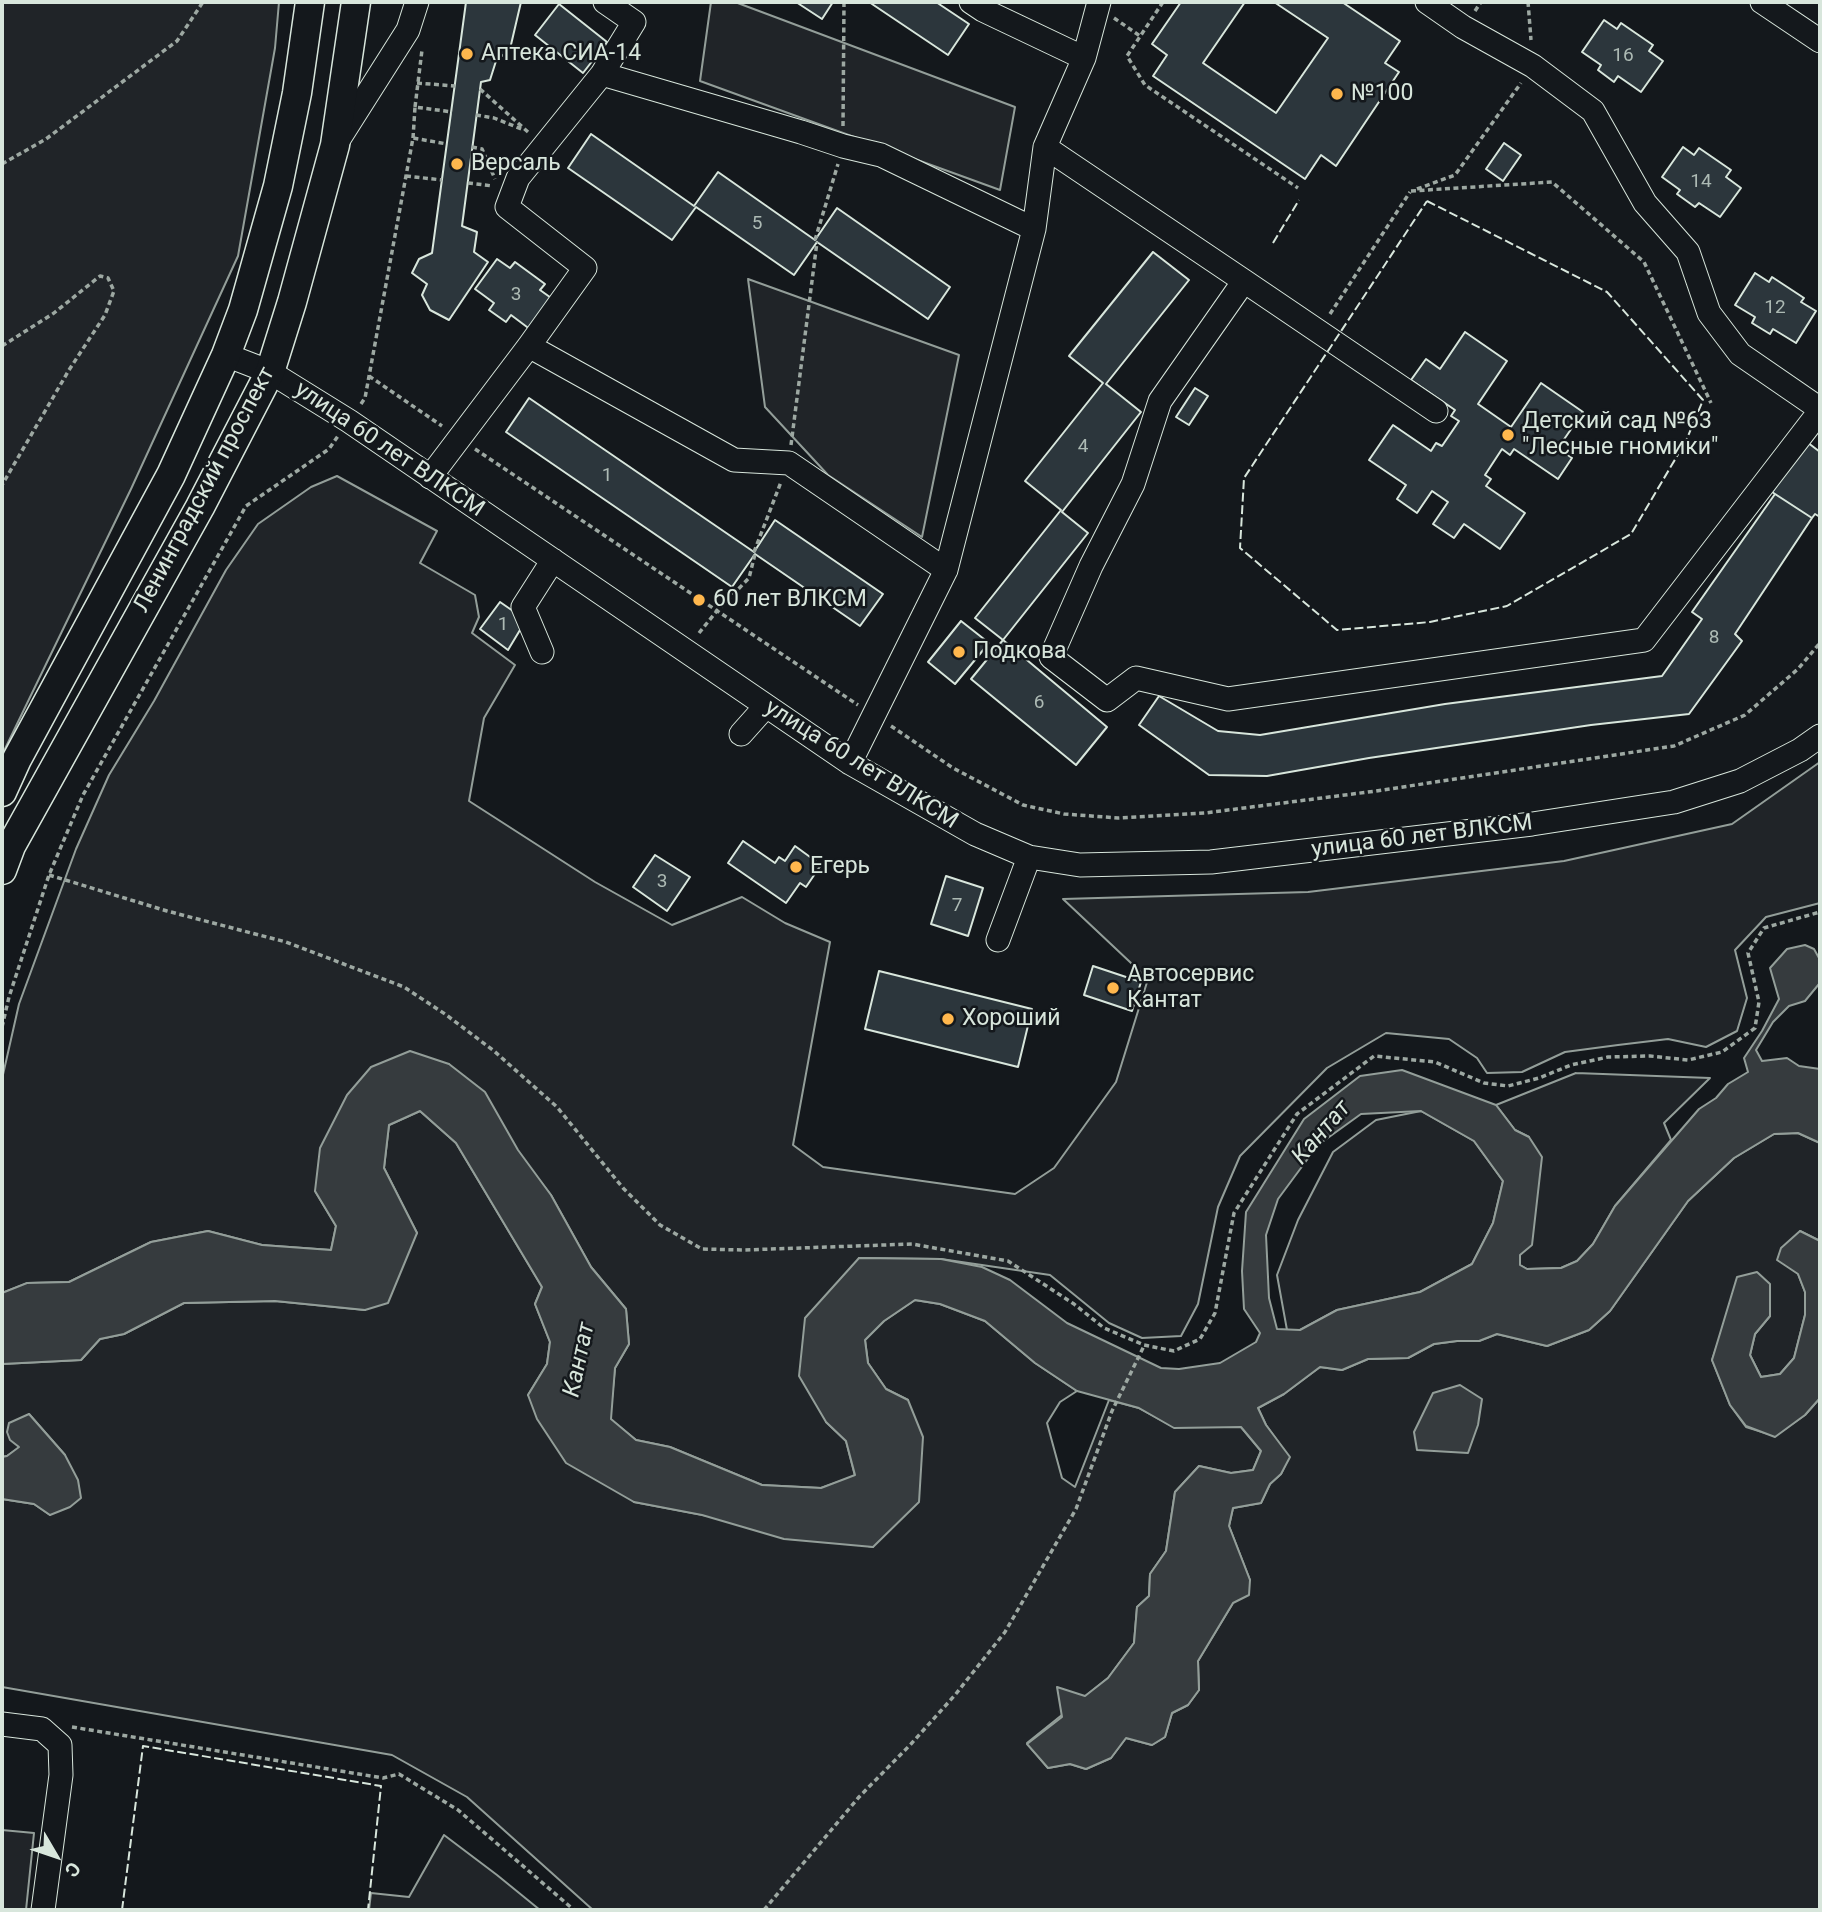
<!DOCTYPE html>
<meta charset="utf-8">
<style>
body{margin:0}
#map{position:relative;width:1822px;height:1912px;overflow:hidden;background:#14181c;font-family:Roboto,sans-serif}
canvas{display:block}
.frame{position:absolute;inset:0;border:4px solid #d8e6dc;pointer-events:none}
.north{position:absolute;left:21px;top:1821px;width:70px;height:70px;-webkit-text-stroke:5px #14181c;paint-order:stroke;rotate:129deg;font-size:19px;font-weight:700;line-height:28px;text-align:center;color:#d8e6dc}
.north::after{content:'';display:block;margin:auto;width:24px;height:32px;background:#d8e6dc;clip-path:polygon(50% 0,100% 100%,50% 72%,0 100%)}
</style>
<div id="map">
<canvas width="1822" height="1912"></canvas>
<div class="frame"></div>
<div class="north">С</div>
</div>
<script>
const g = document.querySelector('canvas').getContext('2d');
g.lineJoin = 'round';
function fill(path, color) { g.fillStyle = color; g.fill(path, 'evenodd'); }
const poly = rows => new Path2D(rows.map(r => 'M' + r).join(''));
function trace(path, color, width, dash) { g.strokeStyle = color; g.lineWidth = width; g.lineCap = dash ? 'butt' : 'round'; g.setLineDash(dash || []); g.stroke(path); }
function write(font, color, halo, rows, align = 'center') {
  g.font = font + ' Roboto,sans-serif'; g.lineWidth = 5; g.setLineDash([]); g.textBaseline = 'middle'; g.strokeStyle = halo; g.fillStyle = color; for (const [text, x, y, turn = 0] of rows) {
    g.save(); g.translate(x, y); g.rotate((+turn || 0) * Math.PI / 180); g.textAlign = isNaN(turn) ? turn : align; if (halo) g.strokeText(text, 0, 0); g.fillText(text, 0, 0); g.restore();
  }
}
const green = poly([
 [2,2,279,2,275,48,238,256,131,489,2,755,2,2],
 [711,2,735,2,1015,107,1000,190,700,81,711,2],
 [748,279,959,355,922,537,828,475,765,407,748,279],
 [337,476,437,531,420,563,475,595,479,617,472,633,515,665,484,718,469,801,595,882,672,925,742,897,785,923,830,942,793,1145,823,1167,1015,1194,1054,1168,1116,1082,1148,979,1063,899,1308,892,1564,861,1732,824,1820,762,1820,903,1766,917,1735,950,1747,998,1737,1031,1706,1047,1668,1039,1618,1045,1565,1052,1522,1072,1487,1073,1477,1058,1449,1039,1386,1033,1327,1068,1240,1156,1218,1207,1198,1304,1181,1336,1142,1338,1109,1323,1050,1275,941,1259,859,1258,826,1422,846,1441,855,1476,821,1488,762,1485,670,1447,636,1440,610,1419,615,1368,629,1344,626,1309,591,1267,551,1195,449,1064,315,1191,336,1226,331,1250,262,1245,208,1231,151,1242,69,1282,28,1283,2,1293,2,1079,19,1004,76,849,109,775,154,701,226,570,258,524,311,487,337,476],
 [1576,1073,1710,1078,1664,1123,1671,1140,1615,1206,1593,1244,1577,1261,1561,1268,1527,1269,1520,1265,1520,1255,1529,1137,1515,1130,1496,1105,1576,1073],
 [420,1111,456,1143,542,1287,535,1304,550,1342,547,1364,528,1395,634,1502,873,1547,908,1400,886,1389,868,1363,865,1340,884,1321,915,1300,940,1304,985,1321,1035,1363,1077,1391,1060,1402,1047,1423,1062,1478,1075,1487,1109,1400,1139,1408,1174,1427,1241,1427,1261,1451,1253,1470,1231,1473,1199,1466,1175,1492,1166,1551,1150,1574,1149,1596,1137,1607,1134,1643,1108,1678,1027,1743,1048,1768,1070,1764,1086,1769,1111,1758,1126,1738,1152,1745,1165,1737,1172,1713,1188,1705,1199,1690,1198,1661,1233,1603,1250,1580,1229,1526,1233,1508,1261,1503,1270,1484,1281,1474,1289,1457,1266,1425,1258,1408,1284,1394,1320,1367,1342,1370,1368,1359,1408,1358,1434,1344,1457,1341,1479,1341,1497,1334,1547,1346,1589,1330,1610,1311,1688,1201,1734,1158,1774,1134,1798,1133,1820,1143,1820,1241,1800,1231,1798,1274,1805,1292,1805,1315,1794,1358,1780,1374,1761,1377,1750,1355,1755,1334,1770,1316,1723,1328,1712,1360,1730,1405,1746,1427,1775,1436,1805,1415,1820,1398,1820,1910,593,1910,467,1797,392,1755,2,1687,2,1499,34,1504,50,1515,65,1455,29,1414,20,1447,7,1456,2,1457,2,1364,81,1360,100,1339,124,1334,184,1303,275,1301,365,1310,417,1233,384,1168,389,1125,420,1111],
 [1421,1111,1474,1141,1503,1181,1493,1223,1472,1264,1420,1292,1337,1310,1300,1330,1287,1330,1277,1275,1298,1220,1333,1152,1376,1120,1421,1111],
 [2,1830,34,1833,26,1910,2,1910,2,1830],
 [444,1835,497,1875,540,1910,369,1910,371,1893,409,1897,444,1835]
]);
fill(green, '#202428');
trace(green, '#939e99', 2);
const water = poly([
 [1805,945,1814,949,1819,958,1819,984,1805,1001,1789,1006,1773,1022,1756,1050,1762,1061,1787,1058,1799,1066,1820,1069,1820,1143,1798,1133,1774,1134,1734,1158,1688,1201,1610,1311,1589,1330,1547,1346,1497,1334,1479,1341,1457,1341,1434,1344,1408,1358,1368,1359,1342,1370,1320,1367,1284,1394,1258,1408,1266,1425,1290,1457,1281,1474,1270,1484,1261,1503,1233,1508,1229,1526,1250,1580,1249,1595,1233,1603,1198,1661,1199,1690,1188,1705,1172,1713,1165,1737,1152,1745,1126,1738,1111,1758,1086,1769,1070,1764,1048,1768,1027,1744,1062,1717,1057,1687,1085,1696,1108,1678,1134,1643,1137,1607,1149,1596,1150,1574,1166,1551,1175,1492,1199,1466,1231,1473,1253,1470,1261,1451,1241,1427,1174,1428,1139,1408,1077,1391,1035,1363,985,1321,940,1304,915,1300,884,1321,865,1340,868,1363,886,1389,908,1400,923,1437,919,1502,873,1547,784,1539,702,1515,634,1502,566,1463,537,1419,528,1395,547,1364,550,1342,535,1304,542,1287,456,1143,420,1111,389,1125,384,1168,417,1233,388,1303,365,1310,275,1301,184,1303,124,1334,100,1339,81,1360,2,1364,2,1293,27,1283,69,1282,151,1242,208,1231,262,1245,331,1250,336,1226,315,1191,320,1148,347,1095,371,1067,410,1051,449,1064,485,1092,518,1150,551,1195,591,1267,626,1309,629,1344,615,1368,611,1419,636,1440,670,1447,762,1485,821,1488,855,1475,846,1441,826,1422,799,1376,805,1318,859,1258,941,1259,982,1267,1010,1280,1067,1323,1161,1368,1179,1369,1220,1363,1256,1342,1260,1333,1244,1309,1242,1271,1246,1212,1304,1119,1360,1076,1402,1070,1496,1105,1515,1130,1529,1137,1542,1157,1532,1245,1520,1255,1520,1265,1527,1269,1561,1268,1577,1261,1593,1244,1615,1206,1699,1109,1716,1098,1728,1084,1748,1072,1744,1058,1762,1031,1779,999,1770,968,1787,949,1805,945],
 [1421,1111,1474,1141,1503,1181,1493,1223,1472,1264,1420,1292,1337,1310,1300,1330,1277,1329,1269,1298,1266,1235,1278,1199,1318,1145,1361,1114,1421,1111],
 [1800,1231,1820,1241,1820,1398,1805,1415,1775,1437,1746,1426,1730,1405,1712,1360,1737,1277,1757,1272,1770,1284,1770,1316,1755,1334,1750,1355,1761,1377,1780,1374,1794,1358,1805,1315,1805,1292,1798,1274,1777,1260,1781,1248,1800,1231],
 [1460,1385,1482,1399,1478,1425,1468,1453,1417,1450,1414,1432,1433,1393,1460,1385],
 [29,1414,65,1455,78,1480,81,1498,70,1507,50,1515,34,1504,2,1499,2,1457,7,1456,19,1447,10,1440,7,1432,9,1423,29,1414]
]);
fill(water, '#363b3e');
trace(water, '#939e99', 2);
const building = poly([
 [466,2,521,2,510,49,496,61,490,80,481,82,462,226,477,232,474,252,488,262,449,320,430,310,422,295,427,284,412,273,419,259,432,253,466,2],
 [796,2,833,2,822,19,796,2],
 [869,2,936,2,969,24,948,55,869,2],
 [1181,2,1245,2,1203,63,1276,113,1328,38,1274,2,1342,2,1400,41,1385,63,1399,72,1336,166,1321,155,1305,179,1153,76,1167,55,1152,44,1181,2],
 [559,4,607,42,583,73,535,35,559,4],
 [1604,20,1617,29,1621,23,1653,45,1649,51,1663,61,1641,92,1618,76,1614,82,1598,70,1601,65,1582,52,1604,20],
 [591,134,694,206,718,172,815,240,837,208,950,287,928,319,817,242,794,275,696,207,672,240,568,168,591,134],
 [1504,143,1521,155,1503,181,1486,169,1504,143],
 [1683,147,1694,155,1699,148,1731,170,1726,177,1741,188,1720,217,1699,203,1695,207,1677,194,1680,190,1662,177,1683,147],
 [1153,252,1189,280,1106,384,1141,412,1062,512,1088,533,1003,640,975,618,1061,510,1025,481,1103,383,1069,356,1153,252],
 [497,259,510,268,515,262,545,284,540,290,554,300,531,330,511,315,506,322,489,310,494,303,475,289,497,259],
 [1755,273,1769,282,1772,277,1804,298,1801,302,1816,311,1796,343,1773,329,1770,334,1752,323,1755,317,1735,305,1755,273],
 [1465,332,1507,361,1478,404,1511,427,1541,383,1583,412,1558,448,1572,458,1558,479,1514,449,1510,455,1502,449,1485,475,1491,479,1486,486,1525,513,1500,549,1464,524,1454,538,1433,524,1448,502,1432,491,1417,513,1397,499,1406,485,1369,460,1393,425,1431,451,1436,443,1442,446,1459,421,1451,416,1455,410,1411,380,1426,359,1440,369,1465,332],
 [1195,388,1208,396,1189,425,1176,417,1195,388],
 [529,398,754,552,775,520,883,594,860,626,755,554,732,587,506,432,529,398],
 [1807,442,1820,452,1820,517,1815,514,1812,518,1772,492,1807,442],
 [1775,494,1812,518,1735,634,1742,641,1689,714,1591,725,1369,758,1267,776,1209,775,1139,725,1159,696,1218,731,1260,735,1445,704,1662,676,1702,619,1692,612,1775,494],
 [500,602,526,620,508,650,480,629,500,602],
 [961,621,989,643,955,684,928,662,961,621],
 [1003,640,1107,727,1076,765,971,679,1003,640],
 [743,841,775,863,779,857,785,861,795,846,821,865,806,887,800,883,786,903,728,863,743,841],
 [655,855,690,877,667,911,633,887,655,855],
 [946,876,983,888,968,936,931,924,946,876],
 [1093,966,1141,982,1132,1011,1084,995,1093,966],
 [879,971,1032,1009,1018,1067,865,1029,879,971]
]);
fill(building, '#2c363c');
trace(building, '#d8e6dc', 2);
const minor = poly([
 [1427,2,1463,27,1533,66,1593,111,1645,203,1688,252,1709,313,1740,354,1820,409],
 [1762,2,1820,41],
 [1084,58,1099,2],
 [602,74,801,132,843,146,881,155,1034,229],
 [337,142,408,30,417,2],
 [1045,147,1244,281,1160,401,1133,484,1091,566,1051,657,1107,700,1136,678,1228,699,1644,640,1820,411],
 [1244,281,1436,411],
 [529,346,734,460,789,463,946,570],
 [226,355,270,372,349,421,850,763,975,834,1029,857,1080,865,1211,862,1532,824,1674,802,1740,781,1800,750,1820,736],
 [430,477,529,346,585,268,507,207,518,178,602,74,634,22,605,2],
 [542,652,523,607,553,560],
 [741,734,766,706],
 [850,763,946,570,1034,229,1045,147,1084,58,983,10,971,2],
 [998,940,1029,857],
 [2,1724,42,1729,60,1745,61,1775,43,1910]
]);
const major = poly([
 [2,792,17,759,171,475,226,355,243,310,278,186,297,93,310,2],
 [2,870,11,846,200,507,270,372,292,302,335,145,356,2]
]);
trace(minor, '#d8e6dc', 25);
trace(major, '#d8e6dc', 31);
trace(poly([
 [1163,2,1127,56,1145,85,1298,188],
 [1528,2,1531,40],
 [1475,11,1481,2],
 [1114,18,1140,36],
 [417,83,455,86],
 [480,89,528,132],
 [415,107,422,50],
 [476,115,494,118,524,130],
 [843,126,844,2],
 [413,138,415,107,452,112],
 [472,147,482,149,495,179],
 [2,164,46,139,177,41,203,2],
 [406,176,442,180],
 [468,183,493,186],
 [1417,189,1455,175,1521,83],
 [1411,191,1552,182,1644,262,1711,403],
 [815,240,838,164],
 [1330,314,1410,192],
 [2,346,54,313,100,276,108,278,114,291,105,315,69,370,2,485],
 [369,376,442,426],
 [361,404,365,398,413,138,447,144],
 [791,445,817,242],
 [475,449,858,705],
 [754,552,781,482],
 [699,633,716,612,749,578,755,554],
 [891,726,953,768,1023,805,1064,814,1118,818,1205,813,1376,791,1674,746,1745,715,1798,669,1820,643],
 [49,875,167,911,286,942,404,987,445,1014,494,1051,557,1107,623,1188,660,1225,702,1249,744,1250,912,1244,1008,1261,1074,1304,1104,1328,1144,1345,1174,1351,1200,1339,1215,1313,1234,1213,1297,1114,1374,1056,1435,1062,1484,1083,1508,1086,1539,1078,1571,1065,1608,1057,1650,1056,1688,1060,1722,1052,1755,1028,1759,1002,1748,953,1764,928,1820,912],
 [2,1027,9,997,49,875,83,795,246,506,329,449,338,436],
 [72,1727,383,1778,399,1774,458,1810,574,1910],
 [764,1910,859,1797,911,1744,955,1695,1005,1632,1076,1509,1112,1411,1144,1346]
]), '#9da8a2', 3.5, [5, 3.5]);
trace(minor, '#14181c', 23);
trace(major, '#14181c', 28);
trace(poly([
 [1427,201,1607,292,1703,400,1686,441,1631,534,1507,606,1430,622,1337,630,1240,548,1244,478,1427,201],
 [1273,243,1299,200],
 [122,1910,143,1746,381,1786,368,1910]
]), '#d8e6dc', 2, [9, 3.5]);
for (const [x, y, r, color] of [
 [467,54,7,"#ffb74d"],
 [1337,94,7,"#ffb74d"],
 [457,164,7,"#ffb74d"],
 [1508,435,7,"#ffb74d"],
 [699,600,7,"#ffb74d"],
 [959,652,7,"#ffb74d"],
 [796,867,7,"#ffb74d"],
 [1113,988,7,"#ffb74d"],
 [948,1019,7,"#ffb74d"]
]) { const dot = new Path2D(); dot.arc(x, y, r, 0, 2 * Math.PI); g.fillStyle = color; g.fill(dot); trace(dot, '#14181c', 2.5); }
write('19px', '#adbab4', null, [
 ["16",1623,56],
 ["14",1701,182],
 ["5",757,224],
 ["3",516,295],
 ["12",1775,308],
 ["4",1083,447],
 ["1",607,476],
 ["1",503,625],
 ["8",1714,638],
 ["6",1039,703],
 ["3",662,882],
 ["7",957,906]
]);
write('23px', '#d8e6dc', '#14181c', [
 ["Аптека СИА-14",481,54],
 ["№100",1351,94],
 ["Версаль",471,164],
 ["Детский сад №63",1522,422],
 ["\"Лесные гномики\"",1522,448],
 ["60 лет ВЛКСМ",713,600],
 ["Подкова",973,652],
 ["Егерь",810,867],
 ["Автосервис",1127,975],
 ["Кантат",1127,1001],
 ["Хороший",962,1019]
], 'left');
write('23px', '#d8e6dc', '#14181c', [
 ["улица 60 лет ВЛКСМ",389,450,34],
 ["Ленинградский проспект",205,490,-62],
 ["улица 60 лет ВЛКСМ",861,765,32],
 ["улица 60 лет ВЛКСМ",1422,837,-7]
]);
write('italic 24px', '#d8e6dc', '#14181c', [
 ["Кантат",1322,1133,-49],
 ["Кантат",580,1360,-78]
]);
</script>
